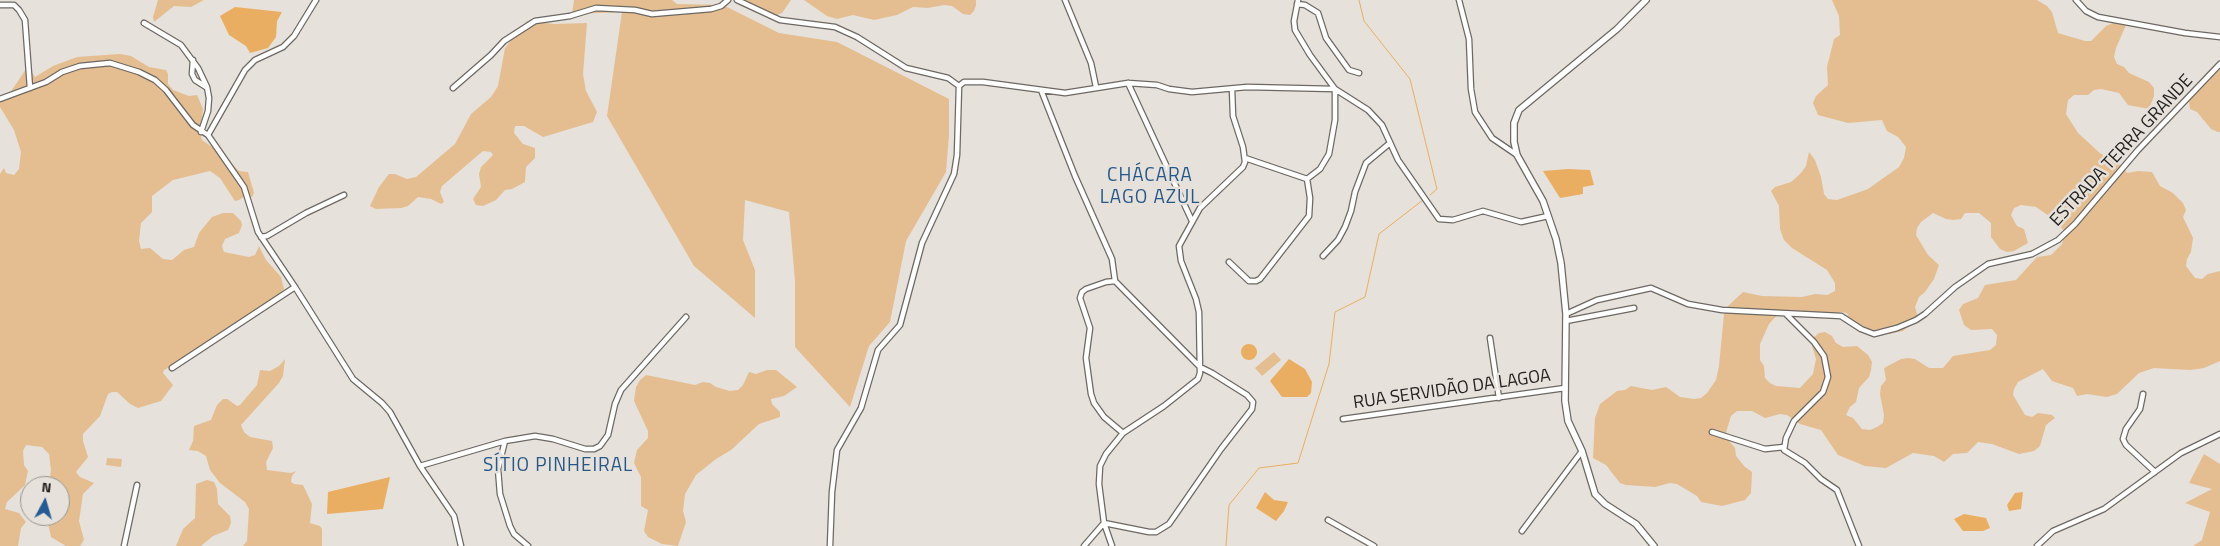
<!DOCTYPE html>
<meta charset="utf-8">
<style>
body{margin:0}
#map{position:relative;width:2220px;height:546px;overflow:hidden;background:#e6e1da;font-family:"Titillium Web",sans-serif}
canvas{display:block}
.north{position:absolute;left:20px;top:476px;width:50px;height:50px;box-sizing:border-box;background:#e6e1da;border:1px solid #999590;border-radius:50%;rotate:6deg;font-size:14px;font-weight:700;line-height:20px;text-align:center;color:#252321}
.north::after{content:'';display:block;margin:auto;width:18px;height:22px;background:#245b93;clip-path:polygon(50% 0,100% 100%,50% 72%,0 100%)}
</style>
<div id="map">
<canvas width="2220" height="546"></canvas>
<div class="north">N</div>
</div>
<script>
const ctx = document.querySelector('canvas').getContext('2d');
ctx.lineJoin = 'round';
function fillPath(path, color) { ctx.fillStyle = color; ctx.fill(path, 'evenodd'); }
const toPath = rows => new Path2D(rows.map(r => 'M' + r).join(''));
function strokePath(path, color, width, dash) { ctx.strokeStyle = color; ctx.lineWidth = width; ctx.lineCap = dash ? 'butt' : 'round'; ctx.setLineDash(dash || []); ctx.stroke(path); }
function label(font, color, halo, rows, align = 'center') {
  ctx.font = font + ' "Titillium Web",sans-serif'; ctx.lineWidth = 5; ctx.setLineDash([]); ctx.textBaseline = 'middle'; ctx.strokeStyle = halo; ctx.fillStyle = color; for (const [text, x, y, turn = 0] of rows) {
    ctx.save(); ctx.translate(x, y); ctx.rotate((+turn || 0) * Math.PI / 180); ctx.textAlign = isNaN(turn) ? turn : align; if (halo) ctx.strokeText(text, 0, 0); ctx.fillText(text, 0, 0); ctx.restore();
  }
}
const green = toPath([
 [158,0,204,0,191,7,174,6,154,22,153,17],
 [574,0,672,0,677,4,723,5,779,33,837,42,949,99,949,135,946,172,906,241,890,322,869,346,850,407,795,347,795,281,789,212,745,200,743,240,755,270,755,318,694,266,607,116,622,12,572,14],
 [735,0,791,0,782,13,772,17],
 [804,0,976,0,976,5,974,11,970,15,963,14,952,6,944,5,928,8,913,7,897,15,874,20,853,15,837,19,827,16],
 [1832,0,2037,0,2047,6,2052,12,2058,33,2085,41,2091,41,2106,26,2113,23,2126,25,2116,48,2114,57,2117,64,2124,67,2129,73,2149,82,2154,88,2154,96,2149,109,2128,105,2119,93,2101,89,2094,90,2088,95,2074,95,2068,100,2066,114,2078,133,2101,154,2121,165,2127,173,2138,171,2152,172,2160,186,2173,193,2183,203,2186,210,2183,217,2193,238,2191,252,2187,259,2186,266,2195,278,2202,279,2208,274,2220,271,2220,361,2204,368,2190,370,2154,368,2139,373,2117,394,2107,397,2087,394,2077,396,2073,388,2052,381,2043,369,2018,382,2014,389,2013,395,2025,415,2032,417,2038,413,2052,415,2055,418,2046,425,2040,446,2034,451,2019,454,1992,444,1978,442,1967,453,1953,454,1944,462,1934,456,1913,453,1886,468,1865,466,1838,455,1821,430,1800,424,1787,415,1780,414,1765,418,1752,411,1737,411,1731,416,1725,436,1735,448,1736,456,1745,467,1752,472,1751,493,1745,500,1722,506,1701,502,1697,496,1677,484,1670,483,1655,487,1626,485,1620,483,1606,465,1593,458,1595,418,1600,404,1617,391,1625,390,1631,386,1652,390,1666,387,1680,397,1694,399,1701,398,1707,393,1716,380,1719,366,1724,314,1726,308,1743,292,1762,296,1802,297,1815,294,1827,295,1835,291,1835,283,1827,270,1792,248,1784,240,1780,229,1779,206,1771,191,1775,187,1791,182,1801,173,1806,166,1809,152,1815,160,1821,177,1824,194,1828,199,1837,200,1868,189,1899,167,1904,158,1906,147,1898,137,1887,131,1882,120,1848,123,1818,115,1813,103,1816,96,1828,85,1827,67,1834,39,1840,35,1839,16],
 [2021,205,2036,207,2055,220,2065,232,2062,244,2051,255,2037,257,2016,280,1985,285,1978,298,1963,304,1959,310,1964,325,1971,330,1992,329,1997,335,1996,345,1990,350,1953,356,1943,368,1929,368,1915,359,1908,358,1901,359,1884,368,1886,380,1881,386,1880,394,1884,415,1883,423,1877,427,1870,430,1862,429,1853,418,1846,415,1850,407,1856,402,1859,388,1869,377,1871,370,1872,362,1868,355,1857,346,1843,347,1836,343,1832,336,1825,332,1819,333,1813,338,1812,346,1816,359,1813,374,1800,388,1776,386,1770,383,1765,378,1764,366,1760,360,1760,344,1769,324,1780,312,1801,311,1815,313,1824,318,1840,312,1847,313,1850,321,1859,332,1888,334,1903,331,1915,321,1917,314,1915,307,1919,297,1925,292,1934,279,1939,265,1928,255,1916,235,1917,228,1921,222,1933,213,1946,219,1953,220,1961,219,1965,213,1979,213,1991,223,1991,237,2000,249,2007,252,2014,251,2028,243,2024,229,2017,226,2011,215,2014,208],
 [527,21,554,24,587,23,583,74,586,91,597,112,593,122,543,137,524,126,515,126,514,133,523,144,535,148,535,158,526,167,525,182,512,189,505,190,496,200,483,206,476,205,473,199,481,187,479,174,481,167,493,155,491,152,483,151,442,186,440,192,444,202,441,204,431,199,418,197,408,206,401,208,376,209,370,206,379,187,389,174,395,174,407,179,416,177,455,144,471,114,491,97,498,86,505,48],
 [120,54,131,56,149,67,166,70,168,74,168,84,173,90,189,96,197,95,203,109,200,133,202,140,221,153,239,171,248,172,254,193,252,197,245,196,239,200,235,201,220,178,210,171,173,180,152,196,152,212,141,223,139,241,141,249,150,248,163,259,172,260,184,250,194,247,199,233,212,217,223,213,233,213,241,221,242,225,239,233,225,239,222,246,224,252,249,257,255,255,259,246,266,260,281,277,284,289,275,300,204,349,164,370,163,373,173,385,161,401,138,408,130,404,117,392,112,392,108,394,100,416,83,434,83,441,88,457,76,472,80,477,94,483,83,494,79,521,84,540,80,546,66,546,51,537,48,523,44,516,60,516,60,486,49,486,51,470,49,454,42,447,26,445,23,451,24,465,28,471,25,485,7,502,5,509,19,513,26,522,21,528,18,546,0,546,0,174,4,168,6,173,14,175,19,169,21,152,14,130,0,107,0,101,10,93,28,66,35,77,53,66,77,57],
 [2220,65,2220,132,2218,132,2211,129,2197,112,2190,109,2189,102,2192,95],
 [1274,352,1281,360,1262,376,1255,368],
 [285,359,283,376,279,383,241,425,244,432,250,437,272,441,273,448,266,462,267,470,291,473,296,471,292,476,291,482,294,484,303,485,312,504,310,523,320,526,322,529,322,546,243,546,247,541,249,509,245,502,220,483,210,470,206,456,198,451,189,450,193,441,194,426,211,420,217,405,223,399,227,399,237,406,240,405,257,385,260,370,270,371,279,366],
 [767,370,776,370,797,387,784,396,771,399,772,404,780,412,780,417,759,424,731,450,716,459,696,475,685,494,683,511,686,522,678,546,662,544,648,537,644,531,648,510,641,506,641,477,634,463,637,450,648,438,648,431,634,401,636,387,640,380,646,375,695,385,703,382,710,383,716,387,730,391,738,390,743,385,749,372,756,374],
 [2204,454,2220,464,2220,546,2193,546,2202,540,2210,512,2185,503,2212,489,2189,483],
 [107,458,122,459,121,467,106,465],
 [207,480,214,482,217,489,218,504,230,516,231,523,228,530,213,536,201,546,176,546,183,529,195,518,196,484]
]);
const water = toPath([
 [235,7,282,12,277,21,276,37,268,48,250,53,246,46,229,35,220,16],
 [1568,169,1590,170,1594,185,1583,187,1583,194,1560,198,1543,171],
 '1241 352a8 8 0 1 1 16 0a8 8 0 1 1-16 0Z',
 [1289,359,1305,369,1312,382,1311,393,1307,397,1282,397,1270,381],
 [390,477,383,509,327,514,328,492],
 [1265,492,1274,500,1288,502,1284,511,1276,521,1256,508],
 [2023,492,2021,509,2009,511,2007,505,2015,493],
 [1964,514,1986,518,1990,528,1983,531,1963,531,1954,519]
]);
const stream = toPath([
 [1359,0,1364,21,1410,79,1437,189,1430,195],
 [1226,546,1229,505,1259,468,1298,463,1329,364,1335,312,1365,297,1379,234,1423,200]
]);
const minor = toPath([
 [316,0,294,36,283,47,255,60,245,70,208,135,244,187,258,232,295,287,353,379,382,403,390,412,420,466,454,516,461,546],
 [737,0,780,20,835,27,857,37,906,68,948,78,959,86,964,82,983,82,1065,93,1128,83,1157,85,1169,89,1192,92,1247,87,1335,89,1368,110,1382,125,1398,160,1439,219,1453,220,1483,211,1521,222,1548,216],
 [1065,0,1091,63,1096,87],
 [1459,0,1469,39,1471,89,1475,112,1492,138,1517,155],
 [2076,0,2086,11,2098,17,2185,33,2220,37],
 [1297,4,1305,5,1318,13,1326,38,1349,70,1359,73],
 [0,5,14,5,19,10,25,20,30,88],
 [144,23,181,45,198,68,207,87,209,98,208,111,201,132],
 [193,60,192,74,195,80,206,87],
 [1128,83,1192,221],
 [453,88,491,55,504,41,535,21,570,16,596,8,635,10,652,14,711,9,721,6,728,0],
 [1041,90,1075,176,1112,259,1115,281,1200,367,1212,373,1247,395,1253,402,1252,409,1221,449,1169,524,1156,532,1149,532,1104,523,1112,546],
 [0,99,46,82,62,72,80,66,110,63,139,72,155,80,166,90,193,125,208,135],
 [1245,158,1307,179,1320,169,1329,154,1335,120,1335,89,1310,55,1295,30,1294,21,1298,0],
 [261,237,267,236,306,213,344,195],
 [1323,256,1338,240,1345,227,1351,211,1355,192,1366,163,1390,143],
 [1229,262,1249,281,1256,281,1260,279,1309,216,1310,198,1307,179],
 [1115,281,1106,282,1086,289,1082,292,1080,298,1090,328,1086,358,1091,394,1094,403,1104,417,1123,433],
 [1566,314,1597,300,1651,288,1688,304,1722,310,1841,316,1861,329,1874,334,1897,328,1916,320,1925,314,1955,287,1988,264,2032,254,2058,240,2075,224,2138,150,2220,64],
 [1786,314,1814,342,1824,356,1828,377,1823,392,1794,421,1786,438,1784,450,1805,463,1821,479,1837,490,1859,546],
 [1566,321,1634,308],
 [1490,338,1499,398],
 [172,368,295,287],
 [2143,394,2140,409,2126,429,2123,439,2126,445,2155,472],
 [1343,419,1565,388],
 [1712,432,1765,449,1784,447],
 [505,441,498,469,500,494,510,526,514,534,528,546],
 [420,466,505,441,535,436,553,439,585,449,594,449,600,446,608,435,615,404,621,390,686,317],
 [1328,520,1374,546],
 [1522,531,1582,451],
 [124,546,137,485],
 [830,546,832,492,837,450,861,408,878,350,900,325,922,243,954,174,957,155,959,86],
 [1084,546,1104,523,1099,484,1100,466,1106,454,1123,433,1164,406,1198,379,1200,373,1199,312,1196,299,1181,261,1179,246,1200,208,1243,167,1245,162,1243,147,1233,116,1232,89],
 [2037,546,2053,531,2104,509,2181,453,2220,434]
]);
const tertiary = toPath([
 [1646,0,1617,29,1519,110,1514,123,1514,142,1517,155,1543,201,1556,239,1561,263,1566,314,1565,401,1568,421,1582,451,1595,494,1605,504,1636,524,1654,546]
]);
const streetNames = [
 ["ESTRADA TERRA GRANDE",2122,151,-47],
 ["RUA SERVIDÃO DA LAGOA",1452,390,-8]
];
const neighbourhoodNames = [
 ["CHÁCARA",1150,176],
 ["LAGO AZUL",1150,198],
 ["SÍTIO PINHEIRAL",558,466]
];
fillPath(green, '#e4be91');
fillPath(water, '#e9ae61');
strokePath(stream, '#e9ae61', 1);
strokePath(minor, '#6d6863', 7);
strokePath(tertiary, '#6d6863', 8);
strokePath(minor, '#fff', 4.5);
strokePath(tertiary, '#fff', 5.5);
label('18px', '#252321', '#e6e1da', streetNames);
ctx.letterSpacing = '1px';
label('19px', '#26578a', '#e6e1da', neighbourhoodNames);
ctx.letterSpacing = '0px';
</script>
